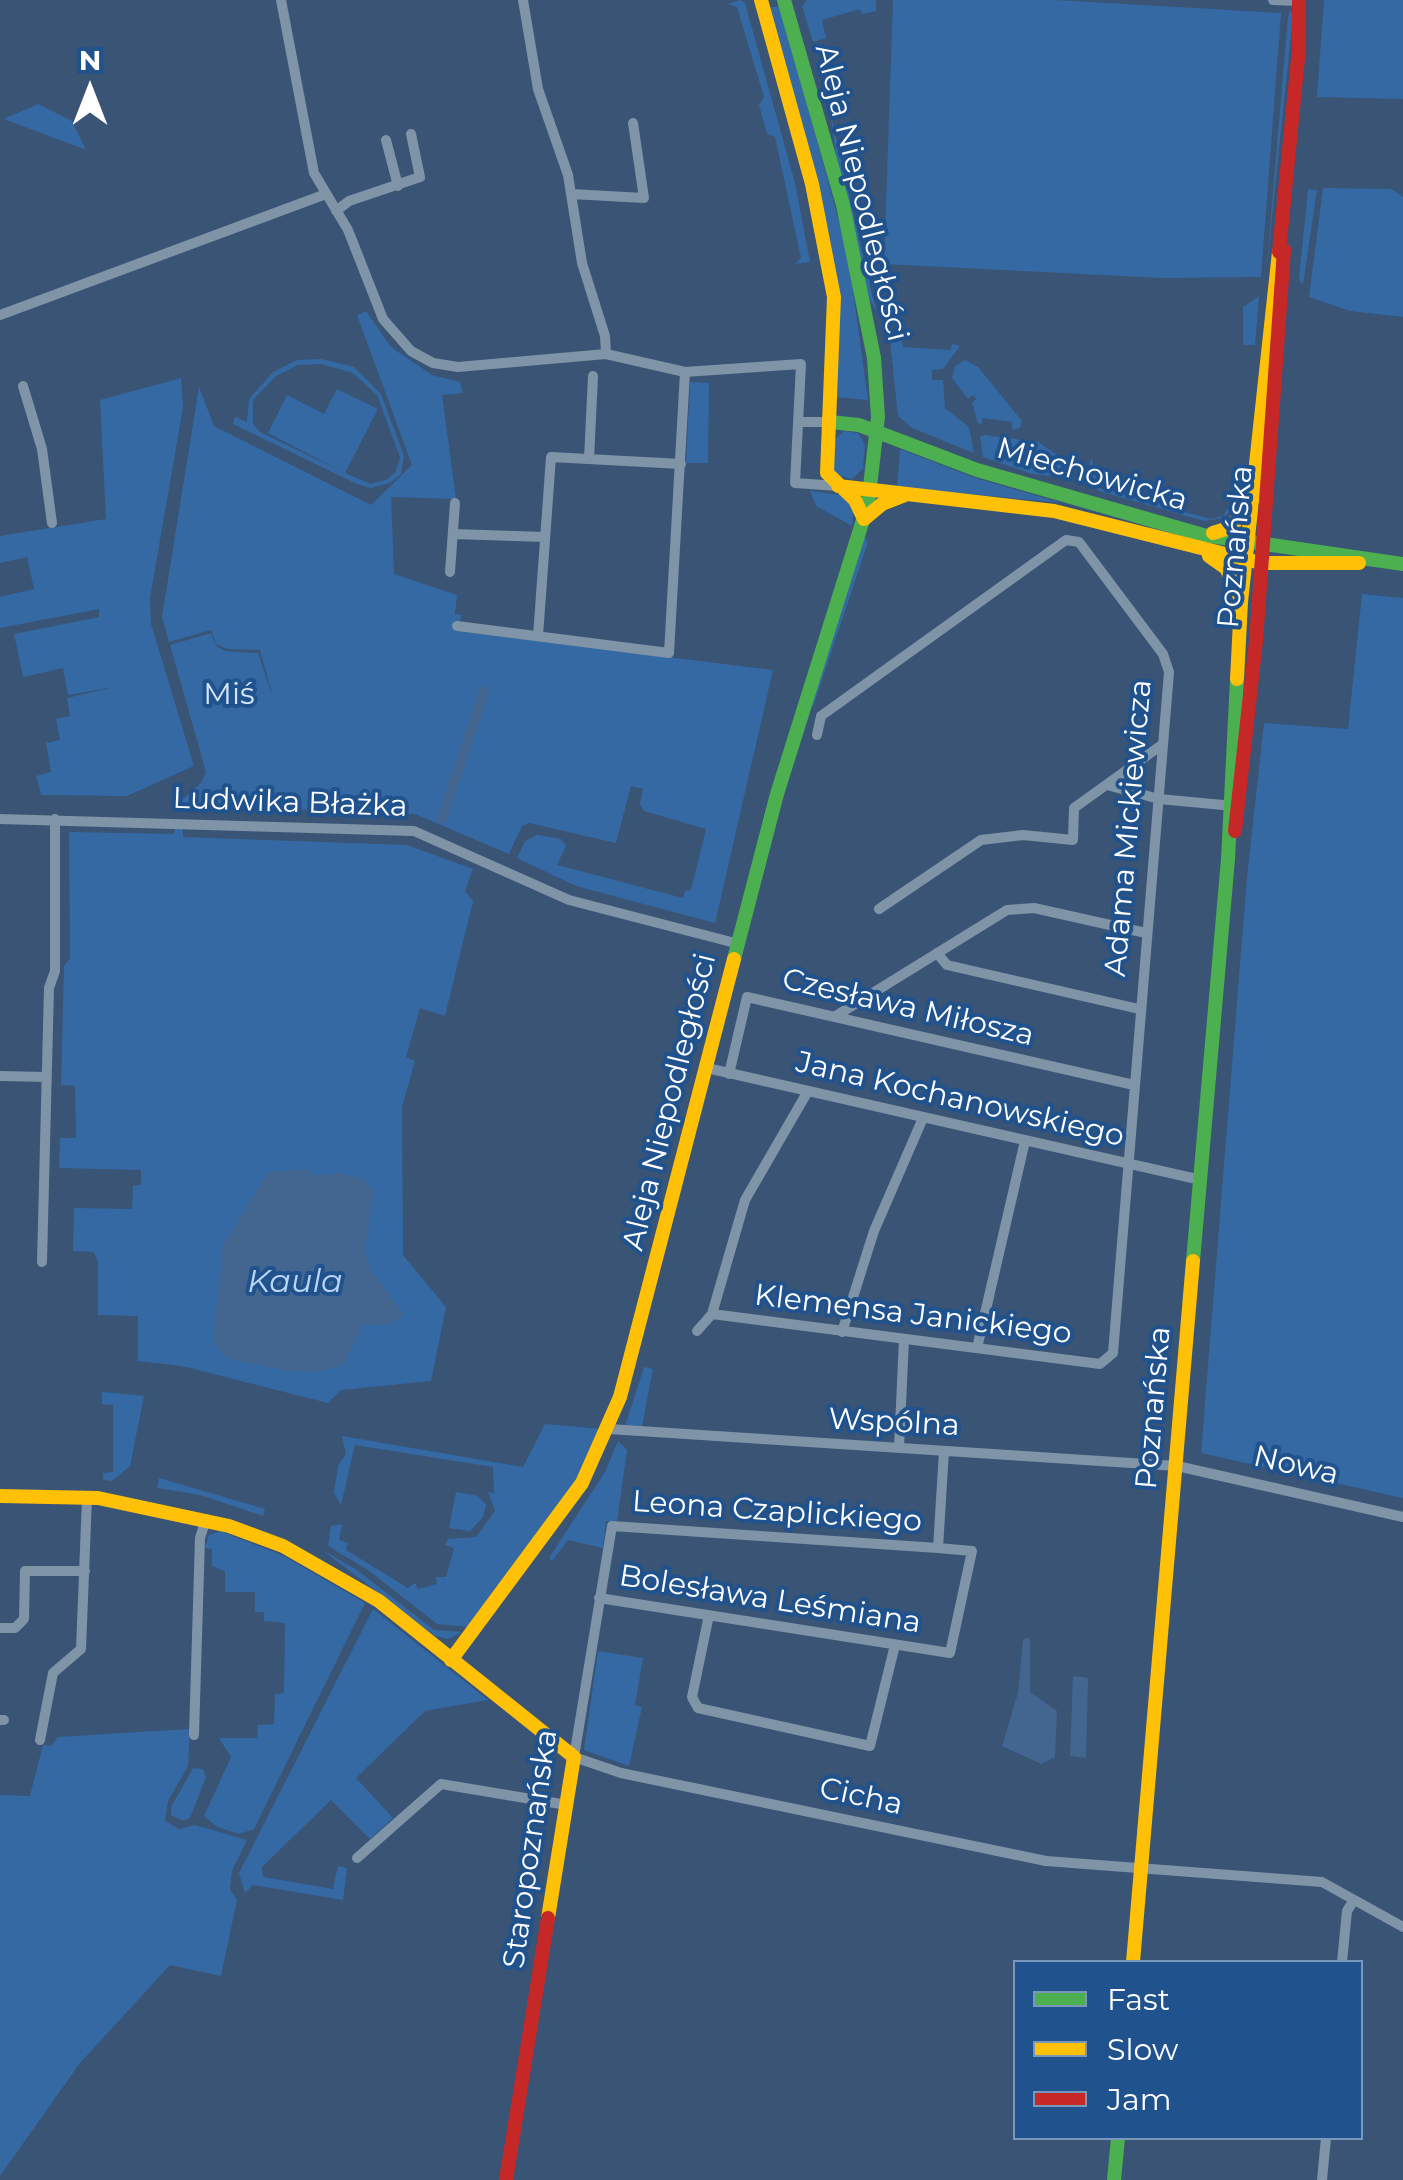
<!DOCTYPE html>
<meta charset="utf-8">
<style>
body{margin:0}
#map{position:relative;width:1403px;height:2180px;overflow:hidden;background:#395475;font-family:Montserrat,sans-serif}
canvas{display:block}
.legend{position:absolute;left:1013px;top:1960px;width:350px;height:180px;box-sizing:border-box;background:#20528e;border:2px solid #7997bb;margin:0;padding:12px 18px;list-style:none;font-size:30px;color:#fff}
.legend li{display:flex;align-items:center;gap:20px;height:50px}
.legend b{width:50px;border:2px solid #7997bb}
.north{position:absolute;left:40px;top:40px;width:100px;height:100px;-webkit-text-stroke:8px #20528e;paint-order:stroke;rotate:0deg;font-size:28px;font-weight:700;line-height:40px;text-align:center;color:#fff}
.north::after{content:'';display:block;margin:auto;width:35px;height:45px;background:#fff;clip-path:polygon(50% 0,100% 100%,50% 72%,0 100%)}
</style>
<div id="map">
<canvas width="1403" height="2180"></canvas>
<ul class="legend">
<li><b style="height:12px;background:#4caf50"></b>Fast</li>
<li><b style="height:12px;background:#ffc107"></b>Slow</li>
<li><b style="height:12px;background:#c62828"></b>Jam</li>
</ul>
<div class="north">N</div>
</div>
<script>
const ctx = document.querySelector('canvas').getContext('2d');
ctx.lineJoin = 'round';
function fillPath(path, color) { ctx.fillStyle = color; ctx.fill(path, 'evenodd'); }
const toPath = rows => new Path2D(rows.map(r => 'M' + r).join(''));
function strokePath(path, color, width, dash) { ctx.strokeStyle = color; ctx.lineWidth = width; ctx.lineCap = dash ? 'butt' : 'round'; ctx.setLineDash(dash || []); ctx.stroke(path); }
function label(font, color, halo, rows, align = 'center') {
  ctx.font = font + ' Montserrat,sans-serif'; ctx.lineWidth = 8; ctx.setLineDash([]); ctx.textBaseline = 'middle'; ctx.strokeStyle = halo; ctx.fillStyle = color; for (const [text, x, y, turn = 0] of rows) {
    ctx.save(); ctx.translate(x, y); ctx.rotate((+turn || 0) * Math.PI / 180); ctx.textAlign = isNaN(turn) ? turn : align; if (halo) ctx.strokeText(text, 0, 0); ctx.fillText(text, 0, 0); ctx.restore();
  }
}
const green = toPath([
 [740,0,745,3,795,183,810,262,795,264,801,258,775,137,767,134,759,105,764,97,737,7,728,4],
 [807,0,876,0,876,11,862,14,860,9,822,20,826,38,813,42,802,6],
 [893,0,1055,0,1281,13,1261,277,1162,278,884,264],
 [1324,0,1403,0,1403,99,1317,97],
 [780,6,848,254,868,400,837,397,840,307,768,8],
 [1290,10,1293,15,1266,275,1288,17],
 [38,104,72,121,86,150,4,119],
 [830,111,871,290,877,312,867,295,838,171],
 [1323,188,1391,189,1403,197,1403,317,1350,311,1309,297],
 [1308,189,1317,190,1303,285,1299,279],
 [1259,296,1255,345,1243,345,1243,307],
 [366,311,391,347,432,375,460,382,463,393,442,395,456,499,391,497,394,574,457,595,455,614,462,615,455,631,773,670,715,923,576,886,517,858,525,841,537,835,561,839,566,846,557,865,683,898,685,891,691,890,706,829,644,811,640,804,643,789,631,786,616,843,529,823,522,826,509,854,415,814,177,804,201,783,206,772,170,645,211,633,216,646,225,651,258,653,274,701,260,650,227,649,216,644,211,630,169,642,162,617,199,387,214,426,371,505,412,465,357,315],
 [890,340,902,341,903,347,951,350,952,344,960,346,943,369,932,370,932,380,943,380,945,408,969,427,974,453,912,428,898,416],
 [321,359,354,367,381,394,404,456,401,474,390,483,370,488,357,484,233,424,235,417,247,422,249,399,273,372,297,360],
 [321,364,353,373,377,395,400,457,396,471,388,479,371,484,345,473,378,409,337,389,324,414,287,395,268,433,345,473,260,432,253,424,253,400,276,376,298,365],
 [965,360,978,367,1022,421,1020,428,1012,430,1012,422,983,418,981,425,978,423,972,403,976,399,973,395,968,399,952,378,955,366],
 [181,378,183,407,150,598,151,624,194,766,127,796,41,795,36,776,51,772,46,743,60,740,56,719,70,716,67,698,114,687,68,695,63,668,23,677,14,634,99,617,99,609,0,628,0,597,34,589,27,557,0,563,0,536,106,519,100,400],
 [690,382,709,383,708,463,686,463],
 [844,431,858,433,865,445,863,469,852,479,836,475,831,463,835,439],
 [984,435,1038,442,1069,463,1071,478,1032,474,983,457,980,437],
 [900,449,975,478,1062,503,897,487],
 [1092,459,1098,488,1170,504,1173,493,1182,497,1181,511,1211,519,1223,516,1243,484,1242,490,1225,518,1204,521,1099,491,1096,488,1090,462],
 [810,491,841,495,854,507,852,526,816,506],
 [864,536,868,542,813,707,811,703],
 [1362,594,1403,598,1403,1498,1201,1453,1247,877,1264,723,1348,729],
 [175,828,183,828,183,837,407,845,473,869,465,891,473,901,445,1016,420,1008,406,1057,415,1061,402,1107,403,1255,446,1307,431,1381,341,1390,328,1403,182,1366,138,1361,138,1316,98,1315,98,1262,94,1252,73,1251,74,1208,132,1209,133,1186,141,1185,141,1170,59,1168,60,1138,76,1138,75,1086,61,1085,64,966,70,958,69,832,174,834],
 [644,1367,653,1369,642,1426,625,1426],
 [102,1392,144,1396,130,1466,112,1481,103,1480,103,1473,113,1472,113,1405,102,1404],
 [545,1424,603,1429,583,1475,467,1627,437,1624,368,1570,328,1546,331,1526,342,1524,339,1540,348,1543,346,1550,408,1588,415,1583,418,1589,437,1584,436,1577,446,1577,454,1548,445,1545,448,1539,476,1537,495,1511,488,1492,494,1493,493,1467,355,1445,341,1505,334,1493,338,1466,346,1454,342,1436,523,1467],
 [618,1441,627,1450,617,1522,606,1521,603,1548,568,1540,552,1561,549,1558,605,1472],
 [159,1478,265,1509,263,1516,200,1495,157,1488],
 [456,1492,478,1496,486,1505,483,1517,470,1531,449,1528],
 [220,1531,284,1556,365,1603,254,1829,239,1834,217,1827,204,1816,231,1757,219,1738,257,1738,258,1725,274,1724,275,1694,284,1693,285,1623,264,1621,264,1612,255,1612,255,1592,225,1592,225,1571,212,1566,212,1549,205,1548,209,1535],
 [321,1549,357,1570,434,1630,462,1632,448,1639,435,1636],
 [373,1609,488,1700,425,1711,356,1778,393,1818,370,1839,331,1800,262,1867,263,1877,333,1889,338,1866,347,1868,343,1900,253,1885,245,1893,239,1873],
 [598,1651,643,1658,635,1705,642,1707,629,1766,584,1750],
 [190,1729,188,1766,168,1801,165,1821,179,1829,195,1825,247,1840,232,1871,230,1889,237,1900,221,1976,170,1965,80,2063,0,2176,0,1795,30,1796,43,1745,51,1746,58,1737],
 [193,1768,203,1769,206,1777,190,1818,183,1821,171,1815,171,1807]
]);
const water = toPath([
 [308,1169,316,1176,340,1173,363,1179,374,1192,365,1251,371,1270,404,1315,394,1323,362,1326,344,1365,315,1372,290,1371,227,1359,213,1342,223,1246,268,1172],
 [1030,1638,1030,1692,1057,1711,1055,1757,1041,1764,1002,1746,1018,1693,1023,1639],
 [1073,1676,1088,1678,1086,1758,1070,1756]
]);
const canal = toPath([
 [442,819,484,691]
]);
const street = toPath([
 [281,0,314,173,348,230,383,319,411,351,433,363,458,367,606,354,685,372,801,364,795,483,838,486],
 [523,0,538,89,568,175,582,263,605,336,606,354],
 [1273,0,1298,1],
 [386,140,398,186],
 [571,194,644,198,633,123],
 [336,211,349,201,420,177,411,134],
 [0,315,326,194],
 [23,386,42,449,52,523],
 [799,422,830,422],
 [589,459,593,376],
 [453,534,545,537],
 [450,572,455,503],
 [457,626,669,653,685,372],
 [538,636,551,457,681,464],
 [817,735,821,716],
 [1107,785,1159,799,1234,806],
 [0,819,414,831,569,900,739,944],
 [879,909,981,840,1023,835,1073,840,1074,808,1163,744],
 [937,953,947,965,1139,1009],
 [834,1017,1007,910,1034,908,1146,933],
 [707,1068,1201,1180],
 [729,1074,747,997,1134,1085],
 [0,1076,46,1077],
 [42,1262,49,988,55,971,55,819],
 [712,1314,1100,1364,1113,1353,1169,672,1163,654,1079,542,1066,540,821,716],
 [697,1331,712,1314,745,1200,808,1091],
 [842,1332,874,1231,923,1118],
 [977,1348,1025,1141],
 [609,1429,1177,1466,1403,1517],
 [899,1448,904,1339],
 [944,1451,938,1548,612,1526,574,1757,621,1773,1046,1861,1322,1882,1403,1927],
 [599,1598,950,1653,972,1551,938,1548],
 [709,1615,692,1697,698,1708,870,1746,895,1645],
 [0,1628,15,1628,24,1619,25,1571,85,1571],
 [0,1720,4,1720],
 [194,1735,200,1538,206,1519],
 [40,1740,53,1673,81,1649,87,1498],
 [357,1858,441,1784,567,1805],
 [1342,1962,1347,1911,1354,1900],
 [1322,2180,1326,2138]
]);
const fast = toPath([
 [830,422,859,425,977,470,1203,535,1403,564],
 [734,959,777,794,868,504,878,417,874,358,843,205,784,0],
 [1193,1261,1228,859,1237,679],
 [1114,2180,1118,2138]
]);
const slow = toPath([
 [761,0,812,184,834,297,827,473,855,500,864,519],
 [838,486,1054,511,1261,563,1359,563],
 [864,519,882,504,905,495],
 [1213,533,1232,527,1247,503],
 [1209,556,1226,568,1240,597],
 [1237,679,1241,602,1279,252],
 [0,1496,98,1498,229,1526,283,1546,379,1601,574,1757,548,1918],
 [451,1660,582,1483,620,1397,734,959],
 [1133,1962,1193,1261]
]);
const jam = toPath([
 [1279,252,1299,48,1299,0],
 [1235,831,1256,641,1284,250],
 [506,2180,548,1918]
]);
const streetNames = [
 ["Aleja Niepodległości",861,193,76],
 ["Miechowicka",1092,475,16],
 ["Poznańska",1236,547,-85],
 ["Ludwika Błażka",290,803,2],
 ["Adama Mickiewicza",1129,828,-85],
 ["Czesława Miłosza",908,1008,13],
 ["Jana Kochanowskiego",960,1100,13],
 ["Aleja Niepodległości",670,1102,-76],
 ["Klemensa Janickiego",913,1315,7],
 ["Poznańska",1154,1408,-85],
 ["Wspólna",894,1423,3],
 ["Nowa",1296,1466,13],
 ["Leona Czaplickiego",777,1512,4],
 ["Bolesława Leśmiana",770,1600,9],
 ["Cicha",861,1797,12],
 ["Staropoznańska",531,1849,-82]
];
const parkNames = [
 ["Miś",229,695]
];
const waterNames = [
 ["Kaula",295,1283]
];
fillPath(green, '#3569a4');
fillPath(water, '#436690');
strokePath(canal, '#436690', 10);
strokePath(street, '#8094a8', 10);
strokePath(fast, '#4caf50', 14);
strokePath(slow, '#ffc107', 14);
strokePath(jam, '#c62828', 14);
label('30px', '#fff', '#20528e', streetNames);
label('30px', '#d4e5f9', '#20528e', parkNames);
label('italic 32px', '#bbd6f3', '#20528e', waterNames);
</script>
